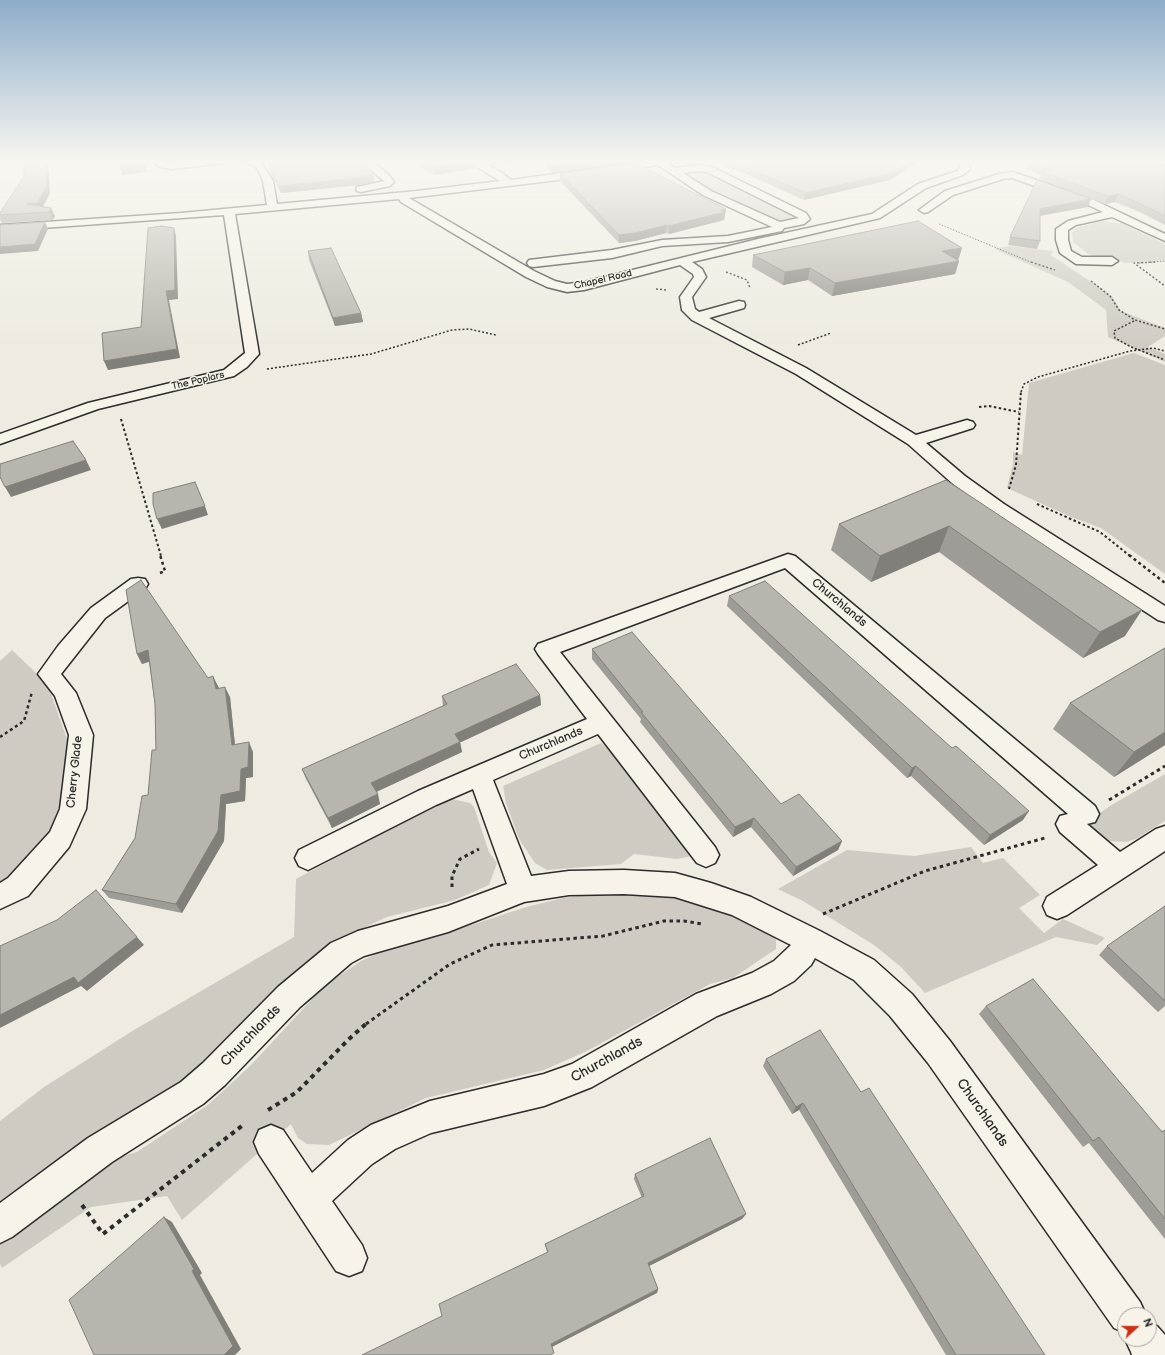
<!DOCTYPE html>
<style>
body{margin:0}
#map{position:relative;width:1165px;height:1355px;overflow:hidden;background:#efebe0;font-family:"Balsamiq Sans",sans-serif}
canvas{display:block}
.north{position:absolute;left:1117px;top:1307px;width:40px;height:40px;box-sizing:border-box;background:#f7f3e8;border:1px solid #a5a39c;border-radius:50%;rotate:69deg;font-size:11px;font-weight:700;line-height:16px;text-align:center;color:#2b2b2b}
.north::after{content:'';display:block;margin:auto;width:14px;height:18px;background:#c8321e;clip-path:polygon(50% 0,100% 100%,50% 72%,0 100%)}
</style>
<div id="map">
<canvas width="1165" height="1355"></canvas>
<div class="north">N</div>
</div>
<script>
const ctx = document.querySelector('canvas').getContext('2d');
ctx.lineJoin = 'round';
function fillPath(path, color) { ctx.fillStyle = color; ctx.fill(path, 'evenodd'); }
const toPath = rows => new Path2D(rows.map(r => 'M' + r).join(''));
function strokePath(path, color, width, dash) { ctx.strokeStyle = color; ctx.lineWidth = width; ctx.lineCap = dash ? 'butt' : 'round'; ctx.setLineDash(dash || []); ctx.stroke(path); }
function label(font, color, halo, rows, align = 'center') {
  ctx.font = font + ' "Balsamiq Sans",sans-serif'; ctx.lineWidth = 3; ctx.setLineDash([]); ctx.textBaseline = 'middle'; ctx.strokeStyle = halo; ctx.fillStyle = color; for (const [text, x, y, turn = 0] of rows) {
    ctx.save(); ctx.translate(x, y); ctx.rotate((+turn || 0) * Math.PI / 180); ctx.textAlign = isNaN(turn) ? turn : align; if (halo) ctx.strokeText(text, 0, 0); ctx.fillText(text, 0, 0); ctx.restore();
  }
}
const green = toPath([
 [703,170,734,184,796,216,798,219,778,223,715,195,681,172],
 [1103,221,1123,224,1165,244,1165,260,1124,263,1116,258,1099,259,1087,253,1073,242,1072,233,1076,228],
 [1010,246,1053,251,1051,255,1112,296,1121,311,1165,328,1165,336,1148,347,1165,354,1165,362,1108,337,1106,310,1068,282,994,249],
 [1134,353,1165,365,1165,574,1101,528,1071,517,1007,488,1013,464,1013,452,1022,455,1029,383],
 [12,650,34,671,49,688,68,742,70,770,62,811,47,847,0,888,0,661],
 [601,743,610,749,692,856,677,859,634,854,621,864,547,870,535,863,519,839,506,803,503,786],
 [1165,774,1165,821,1136,839,1126,842,1108,841,1099,837,1084,824,1110,806],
 [452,799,470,803,474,807,489,852,497,863,489,885,455,900,387,917,337,940,311,958,270,997,196,1074,106,1135,21,1187,0,1207,0,1121,44,1087,134,1030,294,937,296,879,437,804],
 [971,847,983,863,1003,858,1040,895,1019,908,1044,933,1063,919,1105,938,1097,945,1056,937,925,993,901,967,874,945,803,901,778,889,847,850,914,856],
 [604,892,643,892,705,903,769,931,776,940,776,949,733,978,710,984,587,1051,544,1070,426,1098,329,1145,307,1144,298,1138,291,1124,182,1220,167,1196,91,1207,2,1268,0,1264,0,1239,112,1159,137,1152,209,1104,252,1064,324,986,361,961,387,949,423,938,447,933,526,907,563,898]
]);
const pathFar5 = toPath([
 [939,224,1033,263],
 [1139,263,1165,261]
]);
const pathFar4 = toPath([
 [1031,262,1055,270],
 [1155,262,1134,263,1165,286],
 [726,272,747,280,750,288],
 [1091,281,1110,296,1119,310,1135,320,1165,329],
 [656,289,667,290],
 [1134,321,1114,331,1115,338,1131,347,1165,360],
 [798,345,831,333],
 [267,369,371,354,452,330,469,329,496,335],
 [1021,392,1024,384,1038,377,1130,351,1153,348,1165,351]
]);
const pathFar3 = toPath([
 [979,407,989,406,1019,412],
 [121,419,161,556],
 [1009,489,1016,465,1021,391],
 [1037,504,1100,532,1130,556]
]);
const pathFar2 = toPath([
 [1129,555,1165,583],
 [160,573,165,571,160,555],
 [0,737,24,721,32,692]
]);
const pathFar1 = toPath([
 [1109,800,1165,766],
 [452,887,452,876,460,859,479,849],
 [823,914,925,871,1045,838],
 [366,1024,450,964,492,945,603,936,664,921,684,921,702,924]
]);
const path = toPath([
 [268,1110,297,1092,349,1039,367,1023],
 [82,1205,103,1234,243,1125]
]);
const minor = toPath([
 [153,160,163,160,165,162,172,163,200,160,228,160,223,163,172,169,159,167,153,160],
 [241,160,255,160,261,162,273,181,277,204,417,191,500,181,466,160,478,160,501,172,511,180,655,160,679,160,677,162,669,164,675,168,699,165,712,167,806,213,810,219,804,224,784,228,782,231,728,242,662,246,612,258,533,267,529,266,527,263,529,260,612,250,662,240,728,236,772,227,703,195,658,165,558,180,409,198,534,271,555,281,567,284,584,282,758,239,872,214,918,184,957,171,960,168,959,160,969,160,970,169,963,175,926,188,880,218,692,262,702,269,706,277,692,297,695,309,699,312,739,301,744,302,745,305,744,308,709,318,806,368,916,435,967,420,973,422,975,425,973,428,926,443,965,476,1004,504,1165,606,1165,622,1158,620,992,512,953,484,908,444,796,374,692,320,682,310,680,297,694,277,693,274,680,265,584,290,567,292,547,287,526,277,401,202,399,199,235,214,259,354,247,367,234,376,98,409,0,444,0,434,88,403,224,370,245,353,224,215,0,231,0,225,181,213,267,205,263,181,259,172,255,166,241,160],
 [699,171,707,172,799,218,780,222,711,191,683,173,699,171],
 [359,160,370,160,389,175,394,182,390,186,361,192,357,191,356,189,357,187,384,181,359,160],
 [1156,160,1165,160,1165,165,1158,162,1156,160],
 [1013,172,1094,200,1165,234,1165,241,1112,217,1076,225,1068,230,1068,240,1071,251,1082,257,1112,257,1118,261,1112,265,1076,264,1060,253,1056,240,1056,229,1068,221,1103,212,1086,204,1012,178,1003,179,953,195,928,212,924,213,919,210,945,191,999,174,1013,172],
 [788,554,795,556,1095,806,1099,814,1095,822,1087,824,1120,852,1156,829,1165,826,1165,851,1067,915,1057,919,1047,915,1043,906,1047,897,1098,865,1060,832,1056,824,1060,816,1068,814,785,568,560,652,715,847,719,855,715,863,706,867,697,863,598,734,493,780,531,876,569,871,624,870,675,873,711,883,751,897,820,931,874,960,912,994,950,1041,1140,1302,1146,1315,1125,1315,1125,1333,1114,1328,928,1063,890,1016,854,980,815,958,811,965,794,981,771,994,717,1016,592,1087,544,1106,431,1133,395,1149,372,1164,332,1201,362,1245,367,1258,362,1271,349,1276,336,1271,259,1154,254,1142,259,1130,271,1125,283,1130,312,1173,348,1140,371,1125,430,1101,544,1074,572,1064,696,994,752,973,774,961,791,945,732,915,675,897,624,894,569,895,524,902,448,932,364,956,351,963,300,1007,225,1085,203,1104,112,1162,12,1237,0,1243,0,1203,88,1138,181,1082,203,1063,278,987,331,943,358,931,448,906,507,884,473,789,436,805,308,870,299,866,295,858,299,850,418,791,587,719,538,654,535,649,538,644,788,554],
 [138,578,145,579,148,584,145,589,105,618,61,674,76,693,93,735,86,809,69,847,28,896,0,909,0,883,8,878,50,832,60,809,69,735,55,696,38,674,58,646,91,608,131,579,138,578],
 [1149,1322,1157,1326,1165,1335,1165,1355,1132,1355,1131,1352,1125,1339,1149,1339,1149,1322]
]);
const wall = toPath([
 [409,160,474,160,477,168,434,175,413,163],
 [481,160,529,160,492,166],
 [540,160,621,160,621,163,552,173],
 [709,160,921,160,890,180,804,200,735,169,731,170],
 [1025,160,1165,160,1163,167,1165,168,1165,225,1142,213,1115,202,1105,204,1039,179,1041,175,1027,170,1029,163,1031,162],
 [267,162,373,174,374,182,359,185,281,193,269,169],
 [560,174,726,209,724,220,669,234,666,233,635,241,619,243,560,181],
 [1037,180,1088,207,1040,216,1040,241,1037,249,1008,245,1010,237],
 [50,193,43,207,55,216,53,220,2,223,0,219,0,213],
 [962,248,958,260,957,260,959,261,955,274,832,296,808,280,783,285,752,267,753,255],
 [308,251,361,313,363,322,335,326,309,260],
 [946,480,1125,636,1083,658,939,552,871,582,831,550,839,524],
 [729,596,952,748,1023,820,984,845,911,776,907,778,727,606],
 [1165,648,1165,745,1114,777,1053,729,1070,703],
 [592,649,781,804,842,841,838,850,793,876,751,827,733,837,640,722,641,719,592,659],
 [137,654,208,678,218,686,219,688,230,697,235,745,253,752,253,777,246,778,245,801,226,804,224,841,182,913,109,898,102,890,135,838,148,795,156,750,155,704,149,662,142,664],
 [540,695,541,705,460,742,462,752,376,792,380,804,332,828,306,779,302,769,443,706,442,696],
 [1165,906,1165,1006,1158,1012,1099,955,1107,946],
 [986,1006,1162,1131,1165,1130,1165,1239,1089,1143,1083,1147,979,1014],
 [766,1059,861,1092,1045,1355,946,1355,799,1110,792,1114,763,1066],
 [635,1174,746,1214,742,1219,649,1266,658,1289,657,1293,547,1252,545,1244,642,1198,634,1179]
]);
const shadedWall = toPath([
 [46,160,48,160,50,193,41,210,27,204],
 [143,160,151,160,145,161,147,172,122,175,119,164],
 [492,160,529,160,492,166],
 [594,160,621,160,621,163,552,173,552,166],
 [913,160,921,160,890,180,804,200,806,193],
 [476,161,477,168,434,175,434,168],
 [732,163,735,163,735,169,731,170],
 [373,174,374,182,359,185,281,193,279,186],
 [1118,194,1115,202,1105,204,1108,196],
 [1091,199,1088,207,1037,216,1040,209],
 [51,208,55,216,53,220,49,212],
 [726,209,724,220,669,234,669,226],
 [45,222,48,229,38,251,0,254,0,247],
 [667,225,666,233,635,241,619,243,619,235],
 [174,228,176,236,178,299,169,300,180,358,108,370,104,361,177,349,166,291],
 [962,248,958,260,939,263,942,251],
 [959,261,955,274,832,296,835,283],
 [810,268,808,280,783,285,785,272],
 [361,313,363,322,335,326,333,318],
 [86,460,91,470,11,497,5,487],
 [205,506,208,515,162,529,157,519],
 [949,526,939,552,871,582,880,556],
 [1142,610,1125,636,1083,658,1100,632],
 [148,650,153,660,142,664,137,654],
 [213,676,218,686,221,699,216,689],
 [225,687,230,697,236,755,232,745],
 [540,695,541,705,457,744,455,734],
 [1165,732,1165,745,1114,777,1134,752],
 [249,742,253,752,253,777,246,778,245,801,226,804,224,841,182,913,176,904,221,795,241,769],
 [460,742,462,752,374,793,371,783],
 [916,766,911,776,907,778,912,768],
 [378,794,380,804,332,828,328,818],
 [1029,811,1023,820,984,845,990,835],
 [754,818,751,827,733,837,735,827],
 [842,841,838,850,793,876,796,867],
 [137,937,144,945,87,991,81,986,0,1028,0,1015],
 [803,1103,799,1110,792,1114,796,1107],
 [746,1214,742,1219,647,1267,648,1263],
 [164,1217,172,1222,202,1273,200,1275,241,1349,235,1355,224,1355,192,1271],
 [658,1289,657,1293,552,1347,551,1344]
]);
const building = toPath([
 [24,160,46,160,47,186,37,203,27,204,51,208,49,212,0,215,0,213,24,176,24,160],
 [118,160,143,160,144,161,119,164,118,160],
 [275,160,363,160,373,174,358,178,279,186,267,162,275,160],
 [419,160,474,160,476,161,434,168,419,160],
 [546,160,594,160,552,166,546,160],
 [724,160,913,160,892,173,806,193,735,163,732,163,724,160],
 [1041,160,1165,160,1163,167,1165,168,1165,216,1145,206,1118,194,1108,196,1042,172,1051,170,1029,163,1041,160],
 [635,163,726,209,721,210,725,212,669,226,667,225,635,233,619,235,560,174,635,163],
 [1037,180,1091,199,1040,209,1040,241,1010,237,1037,180],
 [918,221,962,248,942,251,959,261,835,283,810,268,785,272,753,255,918,221],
 [45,222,35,244,0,247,0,225,45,222],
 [161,226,174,228,175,290,166,291,177,349,104,361,102,333,141,327,148,228,161,226],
 [331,248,361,313,333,318,308,251,331,248],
 [73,441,86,460,5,487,0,477,0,464,73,441],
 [946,480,1142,610,1100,632,949,526,880,556,839,524,946,480],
 [195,482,205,506,157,519,153,504,153,493,195,482],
 [141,580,208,678,213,676,216,689,225,687,232,745,249,742,248,767,241,769,240,791,221,795,218,831,176,904,102,890,135,838,142,796,148,795,152,750,156,750,155,704,148,650,137,654,126,590,141,580],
 [765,581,952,748,956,746,1029,811,990,835,916,766,912,768,729,596,765,581],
 [632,632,781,804,799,794,842,841,796,867,754,818,735,827,641,712,643,712,592,649,632,632],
 [1165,648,1165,732,1134,752,1070,703,1165,648],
 [516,664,540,695,455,734,460,742,371,783,378,794,328,818,302,769,447,704,442,696,516,664],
 [96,890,137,937,78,983,74,977,0,1015,0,946,57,920,96,890],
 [1165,906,1165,1001,1107,946,1165,906],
 [1033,979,1162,1132,1165,1130,1165,1219,1099,1137,1093,1141,986,1006,1033,979],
 [820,1030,861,1092,869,1088,1045,1355,956,1355,803,1103,796,1107,766,1059,820,1030],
 [710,1138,746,1214,648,1263,658,1289,551,1344,554,1353,550,1355,362,1355,442,1316,439,1304,548,1252,545,1244,644,1196,635,1174,710,1138],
 [164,1217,194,1269,192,1271,233,1346,224,1355,94,1355,69,1300,164,1217]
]);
const farStreetnames = [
 ["Chapel Road",603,280,-13],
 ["The Poplars",198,381,-13]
];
const streetNames = [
 ["Churchlands",839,603,40],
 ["Churchlands",551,744,-23],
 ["Cherry Glade",75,772,-84]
];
const nearStreetnames = [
 ["Churchlands",251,1036,-46],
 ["Churchlands",607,1060,-29],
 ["Churchlands",982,1113,55]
];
fillPath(green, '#cfcbc2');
strokePath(minor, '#2b2b2b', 3);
strokePath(pathFar5, '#2b2b2b', 1, [1.5, 1.5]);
strokePath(pathFar4, '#2b2b2b', 1.5, [2, 2]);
strokePath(pathFar3, '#2b2b2b', 2, [2.5, 2.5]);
strokePath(pathFar2, '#2b2b2b', 2.5, [3, 3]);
strokePath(pathFar1, '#2b2b2b', 3, [3.5, 3.5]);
strokePath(path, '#2b2b2b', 4, [4.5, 4.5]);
fillPath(minor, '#f7f3e8');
fillPath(wall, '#9e9c96');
fillPath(shadedWall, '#817f7a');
fillPath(building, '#b8b5ae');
strokePath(building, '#817f7a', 1);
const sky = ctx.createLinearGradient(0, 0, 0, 350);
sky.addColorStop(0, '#8dadc9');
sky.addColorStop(0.46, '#f8f6f1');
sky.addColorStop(1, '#f8f6f100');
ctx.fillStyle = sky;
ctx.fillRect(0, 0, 1165, 350);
label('10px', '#2b2b2b', '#f7f3e8', farStreetnames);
label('12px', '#2b2b2b', '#f7f3e8', streetNames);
label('14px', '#2b2b2b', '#f7f3e8', nearStreetnames);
</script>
